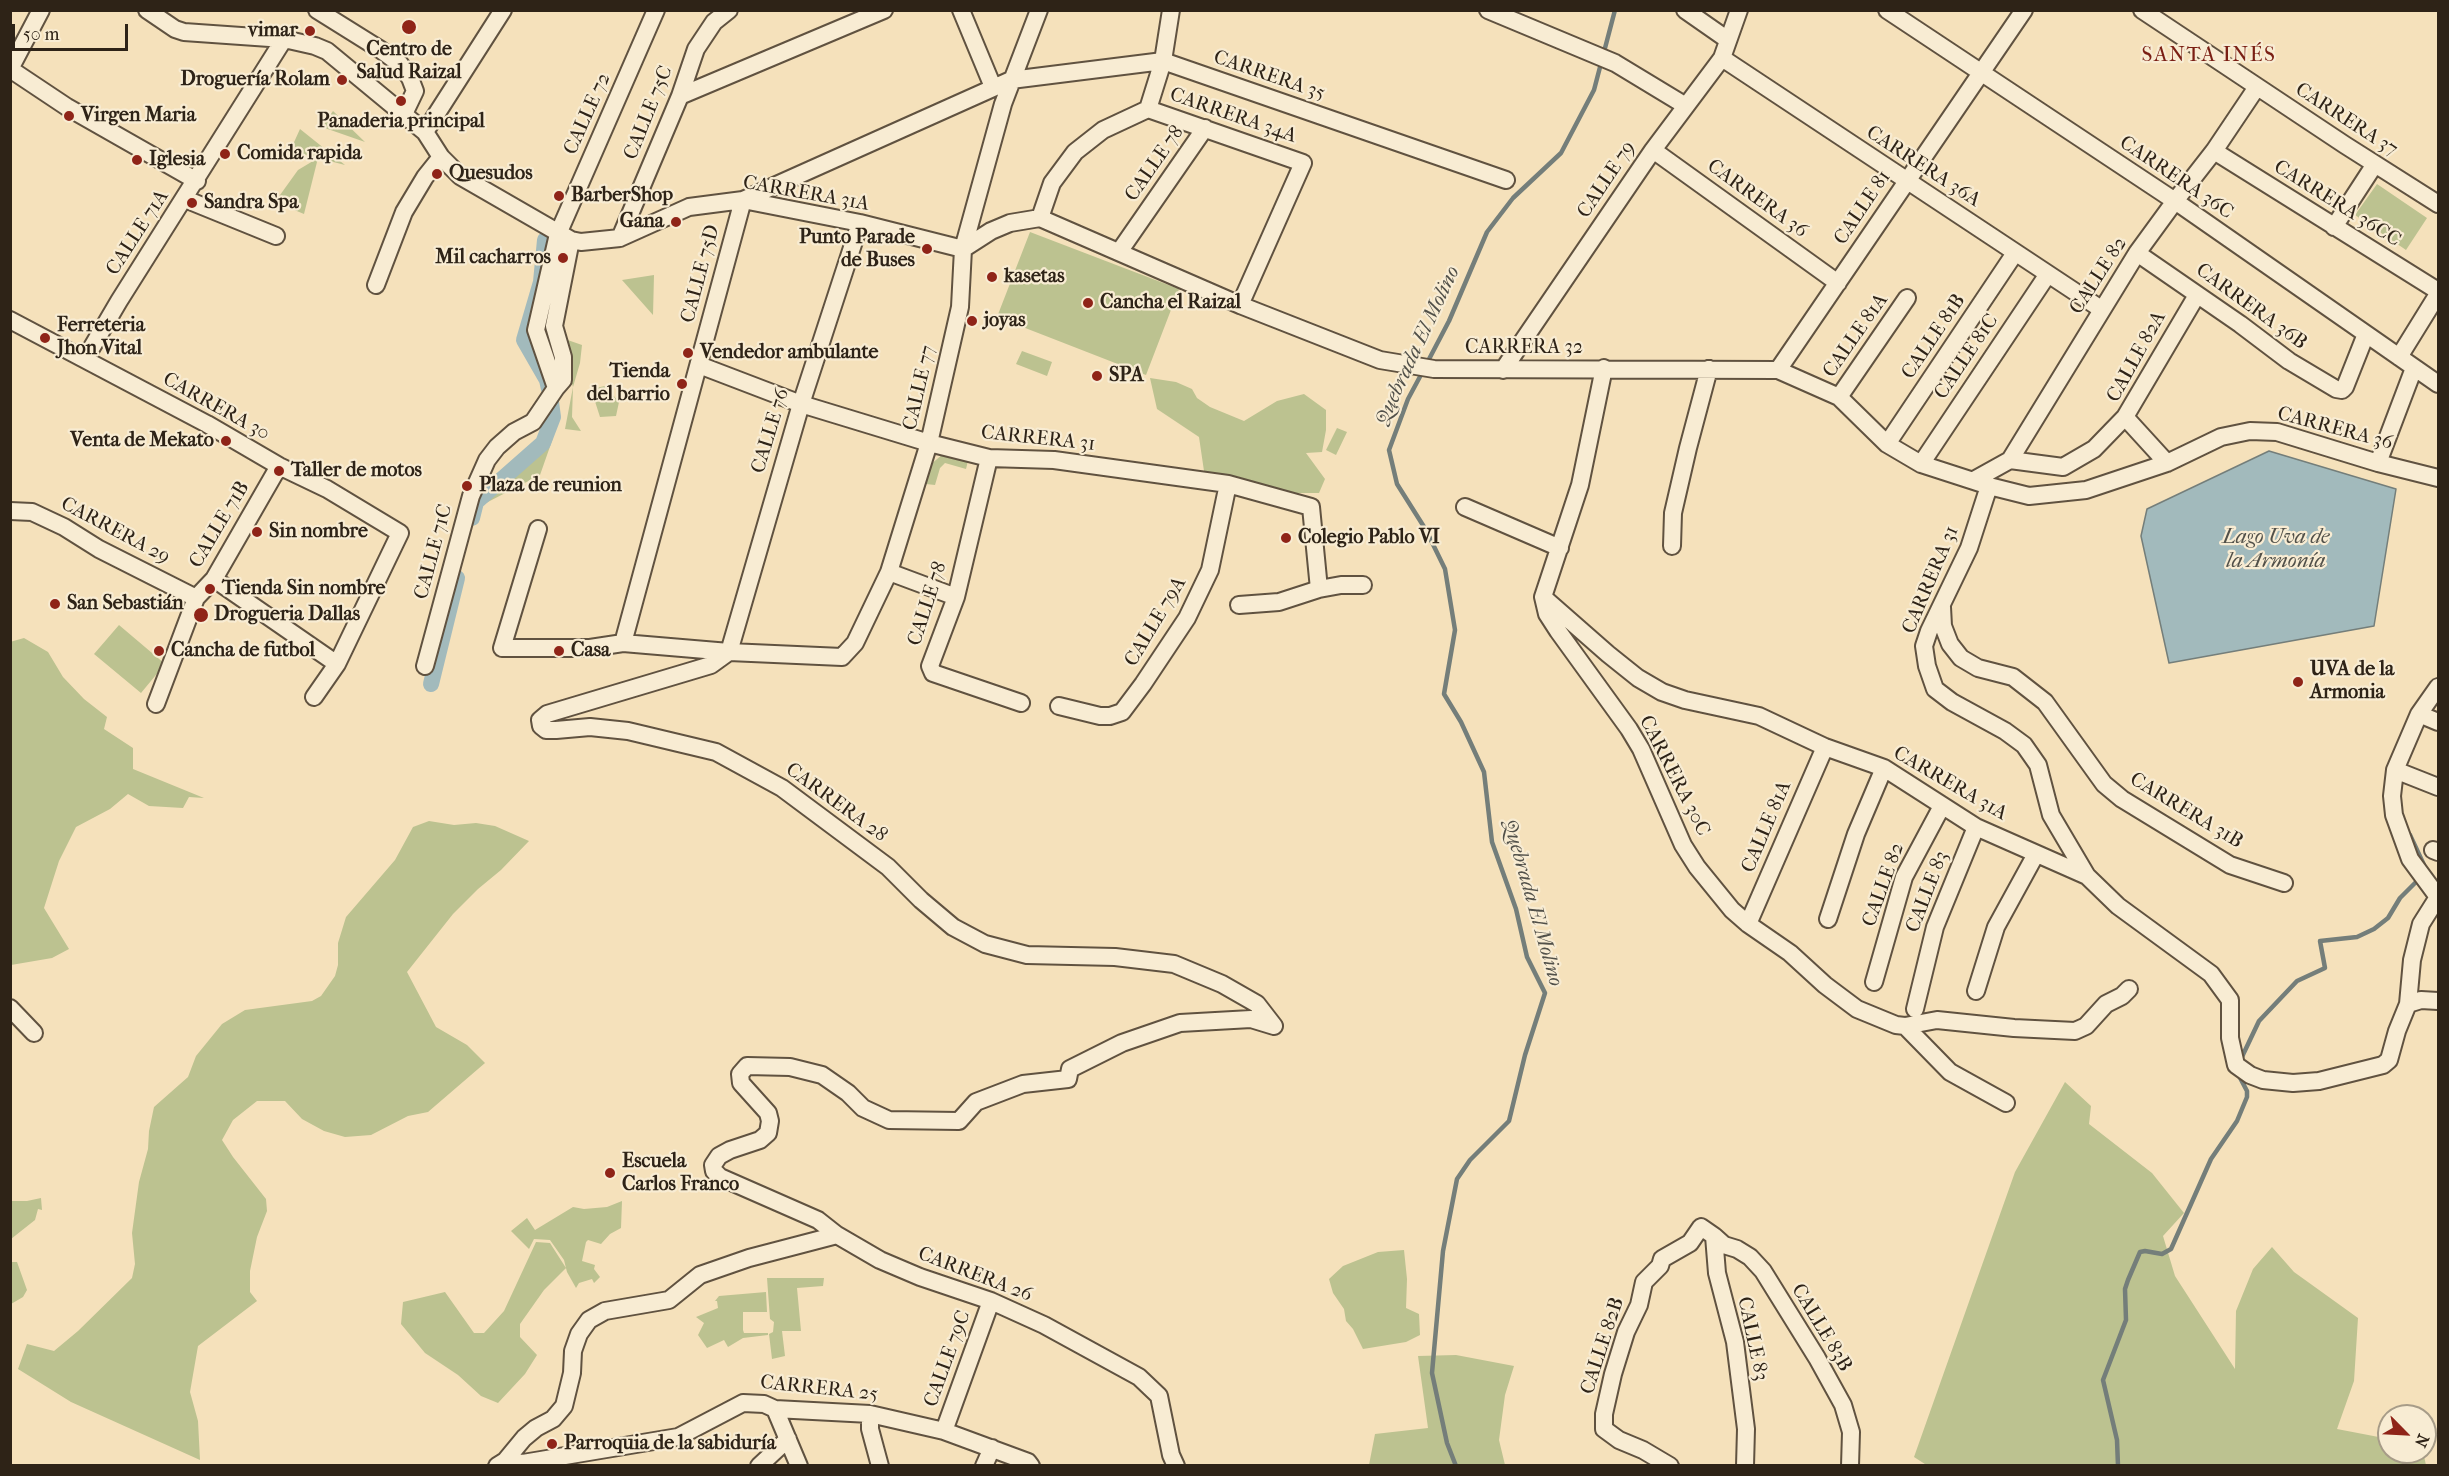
<!DOCTYPE html>
<meta charset="utf-8">
<style>
body{margin:0}
#map{position:relative;width:2449px;height:1476px;overflow:hidden;background:#f5e1bb;font-family:"IM FELL French Canon",serif}
canvas{display:block}
.frame{position:absolute;inset:0;border:12px solid #2e2317;pointer-events:none}
.north{position:absolute;left:2377px;top:1404px;width:60px;height:60px;box-sizing:border-box;background:#f8ecd3;border:2px solid #a79c88;border-radius:50%;rotate:114deg;font-size:16px;font-weight:700;line-height:24px;text-align:center;color:#2e2317}
.north::after{content:'';display:block;margin:auto;width:21px;height:27px;background:#8f2418;clip-path:polygon(50% 0,100% 100%,50% 72%,0 100%)}
.scale{position:absolute;left:12px;top:24px;width:116px;height:27px;box-sizing:border-box;border:3px solid #2e2317;border-top:0;padding-left:8px;font-size:18px;line-height:21px;white-space:nowrap;color:#2e2317;-webkit-text-stroke:4px #f8ecd3;paint-order:stroke}
</style>
<div id="map">
<canvas width="2449" height="1476"></canvas>
<div class="frame"></div>
<div class="north">N</div>
<div class="scale">50 m</div>
</div>
<script>
const ctx = document.querySelector('canvas').getContext('2d');
ctx.lineJoin = 'round';
function fillPath(path, color) { ctx.fillStyle = color; ctx.fill(path, 'evenodd'); }
const toPath = rows => new Path2D(rows.map(r => 'M' + r).join(''));
function strokePath(path, color, width, dash) { ctx.strokeStyle = color; ctx.lineWidth = width; ctx.lineCap = dash ? 'butt' : 'round'; ctx.setLineDash(dash || []); ctx.stroke(path); }
function label(font, color, halo, rows, align = 'center') {
  ctx.font = font + ' "IM FELL French Canon",serif'; ctx.lineWidth = 4.5; ctx.setLineDash([]); ctx.textBaseline = 'middle'; ctx.strokeStyle = halo; ctx.fillStyle = color; for (const [text, x, y, turn = 0] of rows) {
    ctx.save(); ctx.translate(x, y); ctx.rotate((+turn || 0) * Math.PI / 180); ctx.textAlign = isNaN(turn) ? turn : align; if (halo) ctx.strokeText(text, 0, 0); ctx.fillText(text, 0, 0); ctx.restore();
  }
}
const green = toPath([
 [333,111,365,142,322,127],
 [300,129,345,165,318,158,304,214,275,202,298,170,318,158,290,151],
 [2377,184,2427,218,2406,250,2355,215],
 [1030,232,1179,289,1146,375,997,317],
 [654,275,653,315,622,280],
 [559,337,582,345,580,363,573,387,572,417,581,431,565,429,573,387],
 [1022,351,1052,362,1047,376,1016,364],
 [1150,378,1176,382,1192,389,1197,398,1210,407,1244,421,1277,401,1304,394,1326,410,1326,430,1322,452,1306,453,1325,479,1319,493,1285,493,1204,471,1199,437,1157,409],
 [605,386,619,402,616,416,600,417,591,389],
 [1337,428,1347,432,1336,455,1326,450],
 [553,438,540,475,484,504],
 [943,454,968,461,966,469,945,463,940,468,935,485,926,484,930,465],
 [119,625,165,664,141,693,94,654],
 [24,638,48,652,63,677,84,699,107,717,104,729,133,748,133,769,204,798,189,797,183,808,149,806,128,794,110,809,76,827,59,861,44,908,69,949,52,958,11,965,10,642],
 [429,821,454,825,476,823,495,826,529,841,501,870,478,889,453,914,407,972,436,1027,467,1045,485,1063,428,1112,408,1116,371,1135,345,1137,324,1131,302,1119,285,1101,257,1101,233,1120,222,1140,233,1157,266,1199,267,1211,257,1237,250,1271,250,1292,257,1301,198,1346,190,1392,198,1421,200,1460,71,1402,18,1369,27,1344,54,1351,78,1331,132,1278,135,1264,132,1233,139,1182,148,1149,149,1131,154,1107,188,1077,196,1056,222,1024,245,1010,312,1001,321,996,335,976,338,965,338,943,346,917,395,860,413,827],
 [2065,1082,2091,1106,2089,1124,2152,1173,2184,1213,2163,1236,2175,1276,2235,1369,2236,1311,2253,1269,2272,1247,2294,1272,2358,1318,2354,1381,2337,1429,2389,1439,2389,1452,2423,1452,2426,1465,1928,1466,1914,1457,2015,1172],
 [41,1198,42,1210,38,1209,35,1220,11,1239,11,1201,27,1201],
 [622,1201,621,1228,610,1234,601,1244,588,1240,586,1242,582,1261,595,1265,594,1269,600,1277,594,1283,592,1279,579,1283,576,1288,567,1272,564,1260,550,1240,534,1239,529,1249,511,1231,527,1218,535,1230,573,1207,584,1209,607,1207],
 [536,1242,550,1243,566,1268,544,1290,520,1324,520,1337,537,1355,525,1374,498,1403,481,1396,458,1375,425,1353,401,1324,403,1302,445,1292,474,1333,484,1333,504,1311],
 [1404,1250,1407,1279,1406,1308,1419,1314,1420,1335,1406,1342,1363,1349,1353,1329,1346,1321,1344,1309,1333,1293,1329,1279,1343,1266,1378,1252],
 [11,1262,17,1262,27,1290,23,1297,11,1304],
 [767,1278,824,1278,823,1286,797,1288,801,1331,782,1331,785,1356,772,1359,769,1334,773,1332,774,1322,770,1319],
 [766,1292,767,1312,743,1312,743,1330,744,1333,768,1333,768,1335,743,1338,728,1347,724,1340,707,1348,698,1335,704,1323,696,1317,718,1308,717,1301,715,1301,719,1296],
 [1456,1355,1514,1366,1505,1395,1499,1440,1505,1465,1369,1465,1375,1434,1428,1428,1418,1356]
]);
const water = toPath([
 [2269,451,2396,489,2374,626,2169,663,2141,536,2147,509,2269,451]
]);
const stream = toPath([
 [1427,363,1449,321,1487,232,1513,198,1561,153,1594,90,1615,10],
 [1423,371,1408,399,1389,450,1397,484,1426,530,1445,569,1455,630,1444,694,1461,722,1484,772,1492,842,1516,909,1527,957,1545,993,1525,1055,1509,1121,1470,1160,1457,1179,1443,1251,1432,1373,1447,1443,1456,1466],
 [2410,835,2424,865],
 [2240,1061,2259,1021,2297,981,2325,968,2320,941,2357,937,2374,929,2388,918,2400,898,2419,879],
 [2118,1466,2117,1440,2103,1380,2126,1320,2125,1289,2128,1280,2140,1252,2145,1251,2162,1254,2171,1249,2211,1159,2237,1121,2247,1097,2247,1091,2237,1072]
]);
const canal = toPath([
 [545,240,541,282,524,340,547,380,549,389],
 [472,518,476,502,543,443,553,417,551,402],
 [431,684,457,578]
]);
const minor = toPath([
 [147,10,175,29,184,32,284,39,315,46,327,51,425,132,441,157,460,176,571,240,581,242,620,238,689,207,743,200,860,223,963,249],
 [317,10,381,50,400,64,410,78,415,91,404,114],
 [961,10,993,87],
 [1488,10,1615,63,1686,106],
 [1685,10,1728,40],
 [1887,10,2175,201,2438,384],
 [2142,10,2345,145,2438,204],
 [1722,58,2101,309],
 [10,69,67,107,197,181],
 [10,69,41,10],
 [680,96,884,10],
 [1148,109,1303,163,1240,305],
 [425,132,503,10],
 [1653,150,1838,283],
 [2214,151,2438,291],
 [185,199,276,236],
 [1040,218,1052,183,1075,152,1103,130,1148,109,1163,61,1171,10],
 [2334,227,2375,164],
 [620,238,680,96,696,49,714,22,729,10],
 [963,249,991,231,1010,223,1040,218,1240,305,1380,360,1434,369,1778,370,1839,397,1887,444,1921,464,1989,486,2029,496,2086,490,2167,463,2221,437,2250,431,2277,432,2378,463,2438,478],
 [1119,252,1205,128],
 [2137,253,2240,324,2289,361,2336,389,2342,390,2345,387,2366,334],
 [376,285,404,212,425,177,441,157],
 [10,320,207,424,279,466,327,489,400,533,337,664,314,697],
 [2399,357,2438,294],
 [85,359,119,301,284,39],
 [699,365,801,404,929,443,989,458,1054,460,1228,484,1311,507,1319,589],
 [1604,368,1580,485,1543,597,1547,614,1558,631,1629,729,1641,749,1683,845,1697,867,1732,910,1748,924,1790,953,1825,985,1857,1009,1896,1025,1905,1026,1937,1020,2014,1028,2075,1031,2086,1026,2106,1004,2122,996,2129,989],
 [1503,370,1653,150,1722,58,1739,10],
 [1778,370,2024,10],
 [556,388,563,380,563,357,554,326,571,240],
 [1839,397,1907,298],
 [2125,417,2167,463],
 [1887,444,2015,253],
 [989,458,956,597,930,666,933,673,1021,703],
 [2010,460,2063,467,2094,449,2125,417,2197,295],
 [2378,463,2414,368],
 [1921,464,2048,274],
 [1974,480,2010,460,2137,253,2175,201,2214,151,2257,87],
 [1989,486,1969,548,1929,631,1924,646,1927,666,1935,689,1952,702,2005,731,2024,745,2038,765,2051,815,2087,876],
 [1465,507,1560,548],
 [10,511,32,512,64,527,99,549,196,598],
 [538,529,502,648,590,648,623,643,729,652,842,657,855,643,889,572,929,443,960,307,963,249,1003,104,1039,10],
 [1672,546,1673,513,1688,448,1709,369],
 [889,572,956,597],
 [214,579,337,664],
 [1543,597,1608,654,1638,678,1662,692,1685,700,1759,716,1825,747,1884,768,1976,827,2087,876,2118,906,2211,974,2230,1000,2230,1038,2236,1065,2250,1075,2263,1080,2293,1083,2319,1081,2383,1065,2389,1060,2397,1031,2408,1004,2421,1000,2438,1001],
 [1239,605,1279,602,1319,589,1341,585,1363,585],
 [1942,607,1943,626,1950,644,1961,658,1978,668,2013,677,2045,702,2104,784,2122,799,2230,865,2284,883],
 [623,643,743,200,1011,80,1163,61,1506,180],
 [729,652,711,665,547,714,540,720,541,726,546,730,556,730,590,727,628,731,716,752,782,788,888,867,921,900,953,927,985,944,1027,955,1115,957,1174,964,1222,984,1257,1004,1274,1026],
 [729,652,801,404,860,223],
 [425,666,471,496,487,460,497,447,514,432,533,422,556,388,536,330,558,234,656,10],
 [2438,687,2419,714,2395,770,2392,796,2394,815,2410,859,2438,897],
 [156,704,196,598,214,579,279,466],
 [1059,706,1100,716,1110,716,1122,712,1143,684,1187,618,1210,570,1228,484],
 [2419,714,2438,722],
 [2395,770,2438,787],
 [2433,850,2438,852],
 [1828,919,1856,834,1884,768],
 [1748,924,1825,747],
 [1874,982,1904,877,1942,806],
 [1976,991,1996,927,2036,854],
 [2408,1004,2412,960,2421,924,2438,897],
 [10,1008,34,1033],
 [1915,1009,1935,927,1976,827],
 [1905,1026,1950,1072,2006,1103],
 [1714,1236,1724,1245,1737,1249,1750,1257,1763,1271,1817,1358,1843,1405,1851,1432,1850,1466],
 [775,1409,799,1466],
 [870,1414,870,1429,880,1466],
 [944,1431,991,1301],
 [505,1461,524,1438,536,1428,553,1419,564,1406,572,1373,573,1351,579,1334,589,1320,605,1311,669,1300,700,1275,749,1258,837,1235],
 [497,1466,505,1461,523,1463,678,1437,743,1403,764,1404,775,1409,870,1414,944,1431,1028,1462,1031,1466],
 [759,1466,788,1439],
 [984,1466,992,1448],
 [1176,1466,1171,1455,1159,1396,1139,1377,1044,1325,991,1301,920,1277,880,1260,837,1235,818,1220,720,1177,714,1171,713,1165,719,1156,730,1150,760,1140,768,1133,770,1121,768,1113,741,1083,740,1074,747,1066,790,1067,822,1075,848,1093,863,1108,889,1120,959,1121,976,1102,1023,1084,1068,1079,1070,1069,1122,1043,1180,1023,1251,1019,1274,1026],
 [1670,1466,1643,1450,1619,1440,1604,1429,1604,1414,1613,1374,1626,1332,1639,1305,1644,1282,1660,1266,1662,1259,1690,1243,1701,1227,1714,1236,1717,1273,1735,1342,1746,1429,1745,1466]
]);
const markers = [
 [409,27,8,"#8f2418"],
 [310,31,6,"#8f2418"],
 [342,80,6,"#8f2418"],
 [401,101,6,"#8f2418"],
 [69,116,6,"#8f2418"],
 [225,154,6,"#8f2418"],
 [137,160,6,"#8f2418"],
 [437,174,6,"#8f2418"],
 [559,196,6,"#8f2418"],
 [192,203,6,"#8f2418"],
 [676,222,6,"#8f2418"],
 [927,249,6,"#8f2418"],
 [563,258,6,"#8f2418"],
 [992,277,6,"#8f2418"],
 [1088,303,6,"#8f2418"],
 [972,321,6,"#8f2418"],
 [45,338,6,"#8f2418"],
 [688,353,6,"#8f2418"],
 [1097,376,6,"#8f2418"],
 [682,384,6,"#8f2418"],
 [226,441,6,"#8f2418"],
 [279,471,6,"#8f2418"],
 [467,486,6,"#8f2418"],
 [257,532,6,"#8f2418"],
 [1286,538,6,"#8f2418"],
 [210,589,6,"#8f2418"],
 [55,604,6,"#8f2418"],
 [201,615,8,"#8f2418"],
 [159,651,6,"#8f2418"],
 [559,651,6,"#8f2418"],
 [2298,682,6,"#8f2418"],
 [610,1173,6,"#8f2418"],
 [552,1444,6,"#8f2418"]
];
const poiNames = [
 ["vimar",298,31,"right"],
 ["Centro de",409,50,"center"],
 ["Salud Raizal",409,73,"center"],
 ["Droguería Rolam",330,80,"right"],
 ["Virgen Maria",81,116],
 ["Panaderia principal",401,122,"center"],
 ["Comida rapida",237,154],
 ["Iglesia",149,160],
 ["Quesudos",449,174],
 ["BarberShop",571,196],
 ["Sandra Spa",204,203],
 ["Gana",664,222,"right"],
 ["Punto Parade",915,238,"right"],
 ["de Buses",915,261,"right"],
 ["Mil cacharros",551,258,"right"],
 ["kasetas",1004,277],
 ["Cancha el Raizal",1100,303],
 ["joyas",984,321],
 ["Ferreteria",57,326],
 ["Jhon Vital",57,349],
 ["Vendedor ambulante",700,353],
 ["Tienda",670,372,"right"],
 ["del barrio",670,395,"right"],
 ["SPA",1109,376],
 ["Venta de Mekato",214,441,"right"],
 ["Taller de motos",291,471],
 ["Plaza de reunion",479,486],
 ["Sin nombre",269,532],
 ["Colegio Pablo VI",1298,538],
 ["Tienda Sin nombre",222,589],
 ["San Sebastián",67,604],
 ["Drogueria Dallas",214,615],
 ["Cancha de futbol",171,651],
 ["Casa",571,651],
 ["UVA de la",2310,670],
 ["Armonia",2310,693],
 ["Escuela",622,1162],
 ["Carlos Franco",622,1185],
 ["Parroquia de la sabiduría",564,1444]
];
const streetNames = [
 ["CARRERA 35",1269,76,19],
 ["CALLE 75C",649,113,-68],
 ["CALLE 72",588,114,-66],
 ["CARRERA 34A",1233,116,19],
 ["CARRERA 37",2346,120,33],
 ["CALLE 78",1155,164,-55],
 ["CARRERA 36A",1923,167,33],
 ["CARRERA 36C",2176,178,34],
 ["CALLE 79",1607,180,-56],
 ["CARRERA 31A",806,194,10],
 ["CARRERA 36",1757,199,36],
 ["CARRERA 36CC",2337,204,32],
 ["CALLE 81",1863,208,-56],
 ["CALLE 71A",138,233,-57],
 ["CALLE 75D",701,274,-75],
 ["CALLE 82",2099,276,-57],
 ["CARRERA 36B",2251,307,36],
 ["CALLE 81A",1856,336,-55],
 ["CALLE 81B",1934,337,-56],
 ["CARRERA 32",1524,348],
 ["CALLE 81C",1967,357,-56],
 ["CALLE 82A",2137,357,-61],
 ["CALLE 77",920,388,-77],
 ["CARRERA 30",216,407,29],
 ["CARRERA 36",2335,429,15],
 ["CALLE 76",771,431,-73],
 ["CARRERA 31",1038,439,6],
 ["CALLE 71B",220,525,-59],
 ["CARRERA 29",115,531,28],
 ["CALLE 71C",434,552,-75],
 ["CARRERA 31",1931,580,-67],
 ["CALLE 78",928,604,-72],
 ["CALLE 79A",1156,622,-59],
 ["CARRERA 30C",1674,776,63],
 ["CARRERA 31A",1950,784,30],
 ["CARRERA 28",836,803,36],
 ["CARRERA 31B",2186,811,31],
 ["CALLE 81A",1767,827,-67],
 ["CALLE 82",1884,885,-70],
 ["CALLE 83",1928,892,-69],
 ["CARRERA 26",975,1275,21],
 ["CALLE 83B",1821,1328,59],
 ["CALLE 83",1752,1339,78],
 ["CALLE 82B",1603,1346,-72],
 ["CALLE 79C",948,1359,-70],
 ["CARRERA 25",819,1389,6]
];
const neighbourhoodNames = [
 ["SANTA INÉS",2209,56]
];
const waterNames = [
 ["Quebrada El Molino",1418,346,-65],
 ["Lago Uva de",2276,538],
 ["la Armonía",2276,562],
 ["Quebrada El Molino",1532,903,74]
];
fillPath(green, '#bcc290');
fillPath(water, '#a2babc');
strokePath(water, '#747e7a', 1.5);
strokePath(stream, '#747e7a', 4.5);
strokePath(canal, '#a2babc', 16);
strokePath(minor, '#605240', 20);
strokePath(minor, '#f8ecd3', 16);
for (const [x, y, r, color] of markers) { const dot = new Path2D(); dot.arc(x, y, r, 0, 2 * Math.PI); ctx.fillStyle = color; ctx.fill(dot); strokePath(dot, '#f8ecd3', 2); }
label('bold 20px', '#2e2317', '#f8ecd3', poiNames, 'left');
label('20px', '#2e2317', '#f8ecd3', streetNames);
ctx.letterSpacing = '1.5px';
label('21px', '#7a1f14', '#f8ecd3', neighbourhoodNames);
ctx.letterSpacing = '0px';
label('italic 21px', '#515049', '#f8ecd3', waterNames);
</script>
